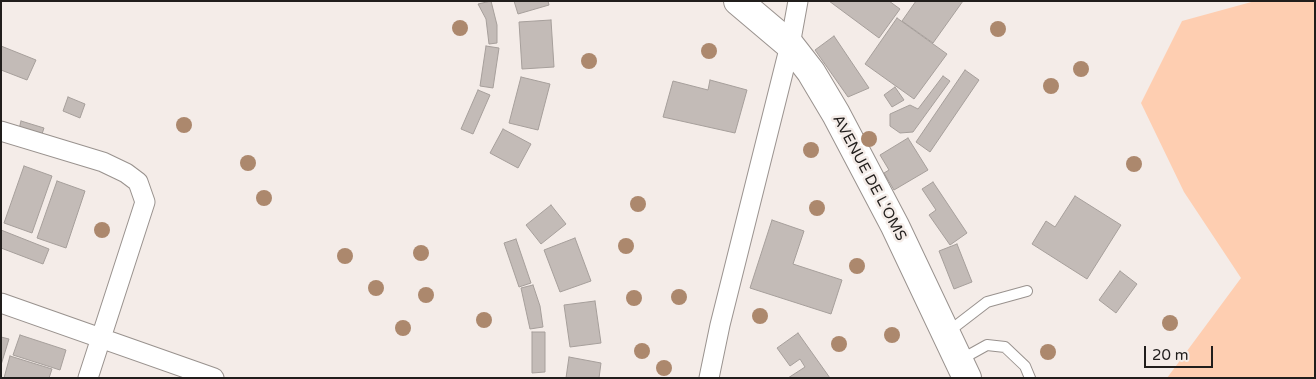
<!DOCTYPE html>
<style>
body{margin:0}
#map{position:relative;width:1316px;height:379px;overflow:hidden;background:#f4ece8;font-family:"Varela Round",sans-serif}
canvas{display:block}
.frame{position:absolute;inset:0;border:2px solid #211e1c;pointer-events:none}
.scale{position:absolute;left:1144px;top:346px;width:69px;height:22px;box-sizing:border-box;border:2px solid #211e1c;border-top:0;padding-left:6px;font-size:15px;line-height:18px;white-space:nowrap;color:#211e1c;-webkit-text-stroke:4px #f4ece8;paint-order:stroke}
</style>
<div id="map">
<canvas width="1316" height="379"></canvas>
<div class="frame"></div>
<div class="scale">20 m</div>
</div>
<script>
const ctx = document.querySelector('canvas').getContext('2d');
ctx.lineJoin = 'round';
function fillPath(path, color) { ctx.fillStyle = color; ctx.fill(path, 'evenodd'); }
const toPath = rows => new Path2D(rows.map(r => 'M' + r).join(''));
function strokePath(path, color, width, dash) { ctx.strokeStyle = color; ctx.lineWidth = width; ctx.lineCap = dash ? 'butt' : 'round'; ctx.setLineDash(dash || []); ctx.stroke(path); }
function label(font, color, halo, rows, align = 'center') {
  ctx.font = font + ' "Varela Round",sans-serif'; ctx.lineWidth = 5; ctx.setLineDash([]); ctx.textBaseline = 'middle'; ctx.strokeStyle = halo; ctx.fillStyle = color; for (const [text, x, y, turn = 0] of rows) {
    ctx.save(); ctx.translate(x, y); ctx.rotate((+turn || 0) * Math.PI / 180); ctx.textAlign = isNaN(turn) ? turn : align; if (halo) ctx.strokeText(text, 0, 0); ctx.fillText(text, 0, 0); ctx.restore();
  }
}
const green = toPath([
 [1255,1,1315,1,1315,378,1167,378,1241,278,1184,192,1141,103,1182,21]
]);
const building = toPath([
 [491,1,497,25,497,43,489,44,486,19,478,4,491,1],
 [514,1,548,1,549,5,518,14,514,1],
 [829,1,889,1,900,9,879,38,829,1],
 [916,1,963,1,933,43,902,21,916,1],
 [897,18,947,54,914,99,865,64,897,18],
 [551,20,554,67,522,69,519,22,551,20],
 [834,36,869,88,848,97,815,50,834,36],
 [1,46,36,60,27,80,1,70,1,46],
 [486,46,499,48,493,88,480,86,486,46],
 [965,70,979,80,930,152,916,142,965,70],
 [943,76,950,81,913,132,900,133,890,126,890,114,910,105,918,109,943,76],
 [521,77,550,84,538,130,509,123,521,77],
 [710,80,747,90,735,133,663,117,673,81,708,90,710,80],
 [895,87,904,100,892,107,884,95,895,87],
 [478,90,490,95,473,134,461,129,478,90],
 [68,97,85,104,80,118,63,111,68,97],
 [21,121,44,128,40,140,18,133,21,121],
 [503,129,531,144,518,168,490,153,503,129],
 [908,138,928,170,894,190,884,173,889,170,880,155,908,138],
 [24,166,52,176,32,233,4,223,24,166],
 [57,181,85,191,66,248,37,238,57,181],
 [933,182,967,233,950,245,929,215,936,210,922,189,933,182],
 [1075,196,1121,225,1087,279,1032,244,1046,221,1055,227,1075,196],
 [551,205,566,224,541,244,526,225,551,205],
 [772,220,804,231,793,264,842,280,831,314,750,288,772,220],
 [1,230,49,249,43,264,1,248,1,230],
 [575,238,591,281,560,292,544,250,575,238],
 [516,239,531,283,519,287,504,243,516,239],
 [957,244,972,282,954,289,939,251,957,244],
 [1120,271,1137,284,1116,313,1099,300,1120,271],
 [533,285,540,306,543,327,530,329,521,288,533,285],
 [595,301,601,343,570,347,564,305,595,301],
 [532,332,545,332,545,372,532,373,532,332],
 [798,333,830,378,788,378,805,367,800,359,790,366,777,348,798,333],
 [20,335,66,350,60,370,13,355,20,335],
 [1,337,9,339,1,365,1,337],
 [10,356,52,369,49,378,4,378,10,356],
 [569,357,601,363,599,378,566,378,569,357]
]);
const lane = toPath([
 [948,332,987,302,1027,291],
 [960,360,987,345,1005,347,1025,366,1030,378]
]);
const street = toPath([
 [1,131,103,162,126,173,138,182,145,202,88,378],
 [1,303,214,378],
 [709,378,720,325,790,45,798,1]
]);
const secondary = toPath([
 [738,1,790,45,811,72,836,114,895,226,967,378]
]);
const trees = [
 [460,28],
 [998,29],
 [709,51],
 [589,61],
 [1081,69],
 [1051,86],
 [184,125],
 [869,139],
 [811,150],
 [248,163],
 [1134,164],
 [264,198],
 [638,204],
 [817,208],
 [102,230],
 [626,246],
 [421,253],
 [345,256],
 [857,266],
 [376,288],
 [426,295],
 [679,297],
 [634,298],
 [760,316],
 [484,320],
 [1170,323],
 [403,328],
 [892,335],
 [839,344],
 [642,351],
 [1048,352],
 [664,368]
];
const streetNames = [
 ["AVENUE DE L'OMS",869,178,62]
];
fillPath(green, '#feceb1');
fillPath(building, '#c3bbb7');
strokePath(building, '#a69f9b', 1);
strokePath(lane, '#99928e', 12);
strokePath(street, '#99928e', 21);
strokePath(secondary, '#99928e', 30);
strokePath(lane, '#fff', 10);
strokePath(street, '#fff', 19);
strokePath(secondary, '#fff', 28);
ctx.fillStyle = '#ac886d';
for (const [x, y] of trees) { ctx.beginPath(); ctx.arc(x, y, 8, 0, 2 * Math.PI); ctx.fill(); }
label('15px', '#211e1c', '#f4ece8', streetNames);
</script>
